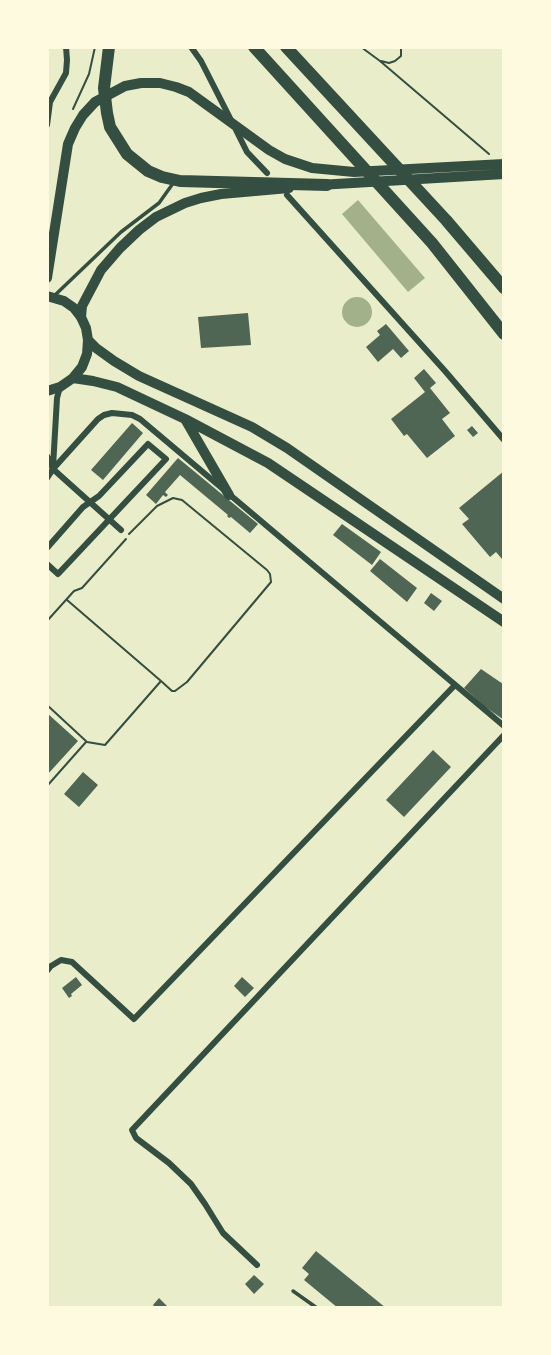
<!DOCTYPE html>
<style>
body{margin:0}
#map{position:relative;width:551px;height:1355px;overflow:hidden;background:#e9edc9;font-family:"Sofia Sans Condensed",sans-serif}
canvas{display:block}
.frame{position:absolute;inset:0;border:49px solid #fefae0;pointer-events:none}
</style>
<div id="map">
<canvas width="551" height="1355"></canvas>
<div class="frame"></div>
</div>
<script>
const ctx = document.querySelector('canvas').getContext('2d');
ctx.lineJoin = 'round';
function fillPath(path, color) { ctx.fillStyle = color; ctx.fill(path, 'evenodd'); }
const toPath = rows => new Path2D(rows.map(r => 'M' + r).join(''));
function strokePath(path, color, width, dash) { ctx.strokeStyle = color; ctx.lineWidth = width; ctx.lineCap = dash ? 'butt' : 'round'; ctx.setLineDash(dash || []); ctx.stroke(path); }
const water = toPath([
 [358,200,425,278,408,292,342,214],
 '342 312a15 15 0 1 1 30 0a15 15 0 1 1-30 0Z'
]);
const building = toPath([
 [248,313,251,345,201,348,198,317],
 [386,324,409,351,401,358,393,349,378,362,366,347,380,335,377,331],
 [424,369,436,383,430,388,450,413,442,419,455,436,427,458,407,434,404,436,391,419,425,392,414,378],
 [132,423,143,433,103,480,91,470],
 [472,426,478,433,473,437,467,430],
 [178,458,258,524,250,533,231,517,229,518,227,516,228,515,180,475,165,492,168,495,166,497,163,495,156,504,146,495],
 [504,471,504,557,502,559,496,552,490,557,462,524,469,519,459,508],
 [342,524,381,552,372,565,333,535],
 [380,559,417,588,407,602,370,571],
 [431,593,442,601,434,611,424,603],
 [481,669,503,684,504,720,484,706,464,688],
 [47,713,78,741,47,775,48,742],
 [433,750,451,767,404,817,386,800],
 [83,772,98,785,79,807,64,794],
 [76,977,82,985,71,994,72,996,69,998,62,988],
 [242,977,254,988,245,997,234,986],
 [316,1251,386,1308,338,1308,304,1280,309,1274,302,1268],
 [254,1275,264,1284,254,1294,245,1284],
 [159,1298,169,1308,156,1308,153,1305]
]);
const path = toPath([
 [361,47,380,61,489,154],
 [381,61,389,63,395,61,401,56,401,47],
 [73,109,89,74,95,47],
 [67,600,161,681],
 [47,621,74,591,82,588,126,539],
 [47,705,87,742,105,745,161,681,172,691,175,691,187,682,271,582,270,574,267,570,182,500,173,498,157,506,129,534],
 [47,786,86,742]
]);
const service = toPath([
 [54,296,121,232,159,203,174,182],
 [293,1291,317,1308]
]);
const minor = toPath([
 [191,47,201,61,231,120],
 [47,125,50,102,66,73,67,60,66,47],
 [236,130,247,152,267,173],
 [287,195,445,371,504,440],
 [47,456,53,469,121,530],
 [53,467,57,398,60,387],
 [47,478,53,469,98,419,104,415,112,413,132,415,140,419,504,726],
 [47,548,83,507,99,496,148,444,166,459,58,574,47,564],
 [47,971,51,966,61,960,72,962,134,1019,455,685],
 [257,1265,223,1233,205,1204,191,1184,169,1163,136,1138,132,1130,504,735]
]);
const primary = toPath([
 [47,296,64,301,74,308,81,317,86,328,88,340,87,354,82,367,73,378,60,387,47,391],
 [88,340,96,348,114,361,139,376,252,427,287,448,504,599],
 [73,378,93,381,117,387,185,419,268,463,504,622],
 [185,419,229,495]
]);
const trunk = toPath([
 [319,185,504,174],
 [47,278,68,144,75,128,83,115,95,102,125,86,141,83,160,83,176,87,189,92,269,150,285,159,312,168,354,172,504,164],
 [81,317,82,306,101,270,120,248,139,230,156,217,185,203,201,198,221,194,289,188]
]);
const motorway = toPath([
 [109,47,104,88,107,113,110,127,127,154,148,171,162,177,180,181,327,185],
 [254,47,432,243,504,334],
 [286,47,446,220,504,288]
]);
fillPath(water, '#a3b18a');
fillPath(building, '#4f6655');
strokePath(path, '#344e41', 2);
strokePath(service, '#344e41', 3.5);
strokePath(minor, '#344e41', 6);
strokePath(primary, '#344e41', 10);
strokePath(trunk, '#344e41', 10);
strokePath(motorway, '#344e41', 12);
</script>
